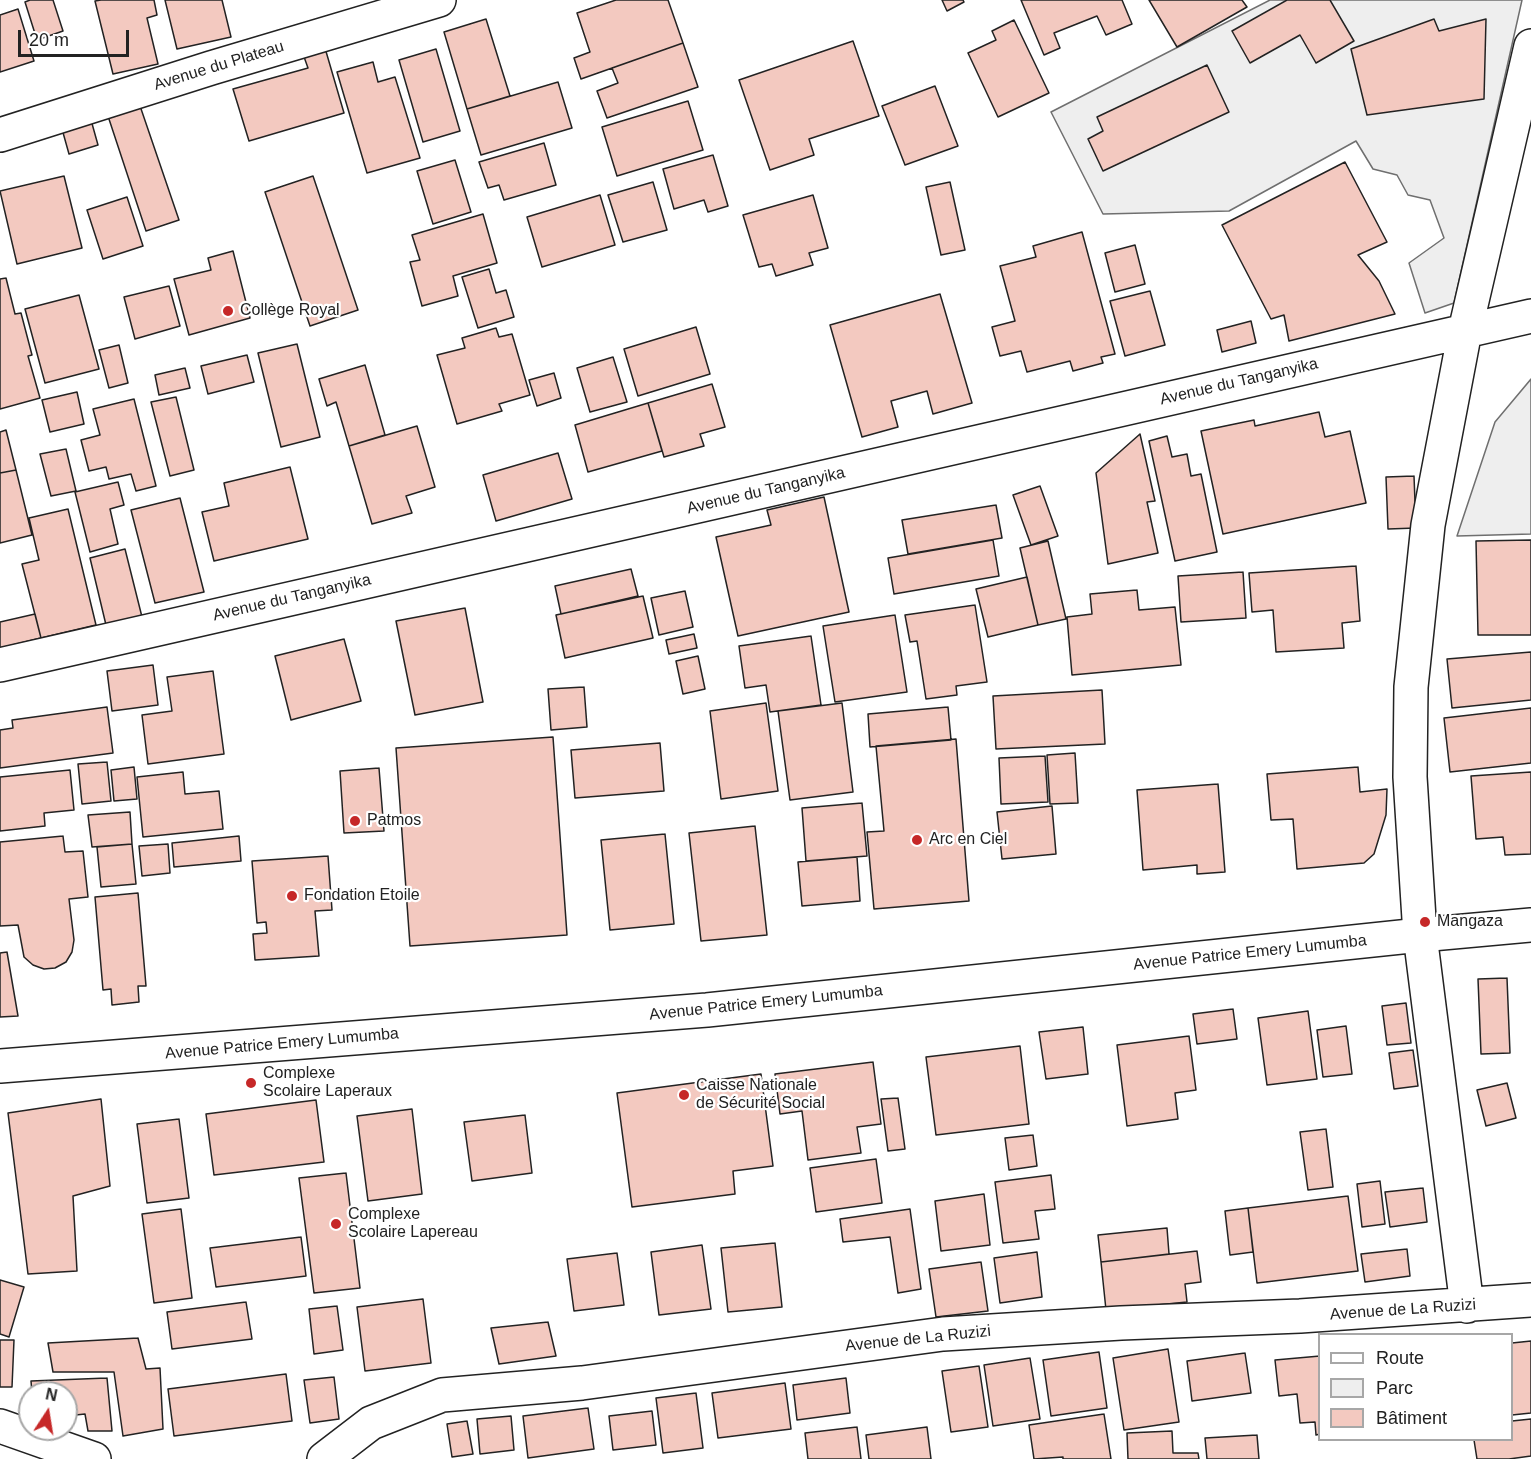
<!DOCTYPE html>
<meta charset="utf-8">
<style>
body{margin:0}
#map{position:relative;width:1531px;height:1459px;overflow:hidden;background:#fff;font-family:Arial,sans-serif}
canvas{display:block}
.legend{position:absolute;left:1318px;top:1333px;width:195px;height:108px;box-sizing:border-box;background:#fff;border:2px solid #a7a7a7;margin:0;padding:8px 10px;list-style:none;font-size:18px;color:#222}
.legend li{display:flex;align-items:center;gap:12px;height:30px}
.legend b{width:30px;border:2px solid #a7a7a7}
.north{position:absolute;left:18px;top:1381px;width:60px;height:60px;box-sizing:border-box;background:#fff;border:2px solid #a7a7a7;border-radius:50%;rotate:12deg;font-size:16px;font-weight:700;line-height:24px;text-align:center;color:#222}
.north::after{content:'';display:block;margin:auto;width:21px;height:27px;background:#c62828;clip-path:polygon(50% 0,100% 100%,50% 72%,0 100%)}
.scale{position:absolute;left:18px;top:30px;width:111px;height:27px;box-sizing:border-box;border:3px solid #222;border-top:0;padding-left:8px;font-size:18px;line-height:21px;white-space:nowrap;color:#222;-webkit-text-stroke:4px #fff;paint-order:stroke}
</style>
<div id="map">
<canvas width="1531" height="1459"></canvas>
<ul class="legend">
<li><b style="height:8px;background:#fff"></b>Route</li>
<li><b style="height:16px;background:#eee"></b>Parc</li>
<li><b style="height:16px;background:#f3c9c0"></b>Bâtiment</li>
</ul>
<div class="north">N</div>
<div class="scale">20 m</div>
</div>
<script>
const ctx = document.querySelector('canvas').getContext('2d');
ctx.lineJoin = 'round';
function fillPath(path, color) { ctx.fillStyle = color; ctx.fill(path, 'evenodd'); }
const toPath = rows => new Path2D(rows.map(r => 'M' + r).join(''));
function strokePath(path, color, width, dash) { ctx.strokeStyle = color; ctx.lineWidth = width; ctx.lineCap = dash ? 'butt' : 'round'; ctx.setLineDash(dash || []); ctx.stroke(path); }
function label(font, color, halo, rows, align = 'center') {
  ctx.font = font + ' Arial,sans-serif'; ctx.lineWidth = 4.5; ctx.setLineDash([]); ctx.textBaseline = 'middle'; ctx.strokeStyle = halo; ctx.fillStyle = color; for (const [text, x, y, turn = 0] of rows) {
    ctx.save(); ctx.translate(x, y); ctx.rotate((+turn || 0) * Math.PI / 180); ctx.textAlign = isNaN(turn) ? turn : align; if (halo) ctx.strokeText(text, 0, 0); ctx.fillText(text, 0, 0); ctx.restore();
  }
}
const green = toPath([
 [1270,0,1522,0,1454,303,1425,313,1409,263,1444,238,1430,200,1408,195,1397,175,1373,169,1356,141,1229,211,1103,214,1051,112,1270,0],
 [1531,379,1531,534,1457,536,1495,422,1531,379]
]);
const building = toPath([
 [30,0,53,0,63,31,37,40,25,2,30,0],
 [101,0,154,0,157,15,147,18,158,64,113,74,95,1,101,0],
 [165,0,222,0,231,37,177,49,165,0],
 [616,0,668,0,683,43,581,79,574,58,590,52,577,13,616,0],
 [942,0,963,0,964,2,947,11,942,0],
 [1021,0,1122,0,1132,24,1106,35,1097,16,1054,33,1060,48,1044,55,1021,0],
 [1149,0,1242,0,1247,7,1177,47,1149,0],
 [1287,0,1330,0,1354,41,1316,63,1300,35,1250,63,1232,31,1287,0],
 [18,9,34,61,0,72,0,15,18,9],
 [486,19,510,96,467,109,444,32,486,19],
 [1434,19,1439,31,1486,19,1484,99,1367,115,1351,49,1434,19],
 [1014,20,1049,93,998,117,968,53,996,40,992,31,1014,20],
 [853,41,879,116,809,139,814,155,770,170,739,80,853,41],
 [683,43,698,87,607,118,597,91,618,83,612,68,683,43],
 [325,48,344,113,249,141,233,89,308,68,303,54,325,48],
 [436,49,460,131,423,142,399,60,436,49],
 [373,62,378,82,395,77,420,158,367,173,337,72,373,62],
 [1207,65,1229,112,1103,171,1088,139,1103,131,1097,117,1207,65],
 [558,82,572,128,481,155,467,109,558,82],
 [935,86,958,146,905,165,882,106,935,86],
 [138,100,179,220,146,231,106,110,138,100],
 [688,101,703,150,617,176,602,127,688,101],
 [91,120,98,145,69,154,62,129,91,120],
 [544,143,556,185,504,200,499,185,488,188,479,162,544,143],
 [713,155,728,206,708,212,704,200,674,209,663,169,713,155],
 [455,160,471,212,433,224,417,171,455,160],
 [1345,162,1387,242,1358,255,1379,281,1395,314,1289,341,1284,315,1271,319,1222,225,1345,162],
 [64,176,82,248,17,264,0,191,64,176],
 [313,176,358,310,310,326,265,192,313,176],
 [653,182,667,230,623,242,608,195,653,182],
 [950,182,965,250,941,255,926,187,950,182],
 [600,195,615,245,542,267,527,217,600,195],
 [813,195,828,248,809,253,813,265,776,276,772,264,759,267,743,215,813,195],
 [127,197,143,246,103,259,87,210,127,197],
 [483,214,497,263,453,276,458,296,422,306,410,262,420,260,412,235,483,214],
 [1082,232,1115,354,1101,357,1103,363,1073,371,1070,361,1027,372,1021,351,1000,356,992,327,1015,321,1000,266,1036,257,1033,246,1082,232],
 [1135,245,1145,284,1115,292,1105,253,1135,245],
 [233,251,250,318,189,335,174,279,211,270,208,258,233,251],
 [489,269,496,293,506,290,514,317,478,328,462,277,489,269],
 [6,278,15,314,21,313,32,355,28,356,40,398,0,409,0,279,6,278],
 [169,286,180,326,135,339,124,297,169,286],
 [1150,291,1165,345,1125,356,1110,301,1150,291],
 [940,294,972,403,933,414,927,391,891,401,898,427,862,437,830,325,940,294],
 [79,295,99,369,45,383,25,309,79,295],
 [1251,321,1256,343,1222,352,1217,330,1251,321],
 [696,327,710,374,638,396,624,349,696,327],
 [496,328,499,337,512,334,530,395,499,404,502,411,457,424,437,355,465,348,462,338,496,328],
 [297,344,320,437,281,447,258,353,297,344],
 [119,345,128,383,109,388,99,350,119,345],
 [247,355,254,382,208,394,201,366,247,355],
 [613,357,627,402,590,412,577,368,613,357],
 [365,365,385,435,349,446,336,402,327,406,319,379,365,365],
 [185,368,190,388,159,395,155,375,185,368],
 [554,373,561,398,537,406,529,380,554,373],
 [712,384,725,427,700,434,704,446,664,457,648,403,712,384],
 [77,392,84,424,50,432,42,400,77,392],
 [176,397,194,470,170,476,151,402,176,397],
 [134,399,156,486,136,491,131,474,109,479,106,467,89,471,81,440,100,435,93,409,134,399],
 [648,403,662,451,588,472,575,425,648,403],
 [1319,412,1325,437,1350,431,1366,503,1223,534,1201,431,1254,420,1255,426,1319,412],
 [417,426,435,487,406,496,412,513,372,524,349,446,417,426],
 [6,430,16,470,0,473,0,432,6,430],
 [1140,434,1155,501,1147,502,1158,553,1108,564,1096,473,1140,434],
 [1167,436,1172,457,1187,454,1191,476,1201,474,1217,552,1175,561,1149,441,1167,436],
 [66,449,76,491,51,496,40,454,66,449],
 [558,453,572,499,496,521,483,475,558,453],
 [290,467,308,539,214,561,202,512,229,506,224,483,290,467],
 [16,470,32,535,0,543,0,473,16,470],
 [1414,476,1416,528,1388,529,1386,477,1414,476],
 [118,482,124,505,110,509,118,544,90,552,75,492,118,482],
 [1040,486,1058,536,1031,545,1013,495,1040,486],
 [824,497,849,612,738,636,716,537,771,525,767,510,824,497],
 [180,498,204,592,155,603,131,510,180,498],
 [996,505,1002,538,908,554,902,520,996,505],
 [68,509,96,625,41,638,22,564,39,560,29,518,68,509],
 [993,540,999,576,894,594,888,558,993,540],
 [1531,540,1531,635,1478,635,1476,541,1531,540],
 [1048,541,1066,619,1038,625,1020,548,1048,541],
 [125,549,142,617,106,625,90,558,125,549],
 [1356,566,1360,621,1342,623,1344,648,1276,652,1273,610,1252,612,1249,573,1356,566],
 [631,569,638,596,561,614,555,586,631,569],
 [1243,572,1246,618,1181,622,1178,576,1243,572],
 [1027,577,1038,625,988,637,976,589,1027,577],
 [1137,590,1139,610,1175,607,1181,665,1072,675,1067,617,1092,614,1090,594,1137,590],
 [685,591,693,627,659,635,651,598,685,591],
 [643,596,653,638,565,658,556,615,643,596],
 [975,605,987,682,956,686,957,695,926,699,917,641,910,642,905,615,975,605],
 [465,608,483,702,415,715,396,621,465,608],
 [35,614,41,638,0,648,0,622,35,614],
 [895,615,907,692,835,702,823,626,895,615],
 [694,634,697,648,669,654,666,640,694,634],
 [811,636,821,705,770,712,766,685,745,688,739,646,811,636],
 [344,639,361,701,291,720,275,656,344,639],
 [1531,652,1531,700,1452,708,1447,659,1531,652],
 [698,656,705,689,683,694,676,661,698,656],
 [153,665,158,705,112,711,107,671,153,665],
 [213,671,224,754,148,764,142,715,172,711,167,677,213,671],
 [584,687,587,727,551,730,548,689,584,687],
 [1102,690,1105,744,996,749,993,696,1102,690],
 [766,703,778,791,721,799,710,711,766,703],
 [842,703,853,792,790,800,778,711,842,703],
 [107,707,113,753,0,768,0,730,13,728,12,720,107,707],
 [948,707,951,740,870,747,868,714,948,707],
 [1531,708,1531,763,1450,772,1444,718,1531,708],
 [553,737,567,935,410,946,396,748,553,737],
 [956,739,969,901,874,909,867,832,884,831,876,746,956,739],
 [660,743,664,791,575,798,571,750,660,743],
 [1075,753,1078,803,1050,804,1047,755,1075,753],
 [1045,756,1048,802,1001,804,999,758,1045,756],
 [107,762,111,801,82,804,78,764,107,762],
 [134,767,137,799,114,801,111,770,134,767],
 [1358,767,1360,792,1387,789,1386,815,1374,854,1364,863,1297,869,1293,819,1271,820,1267,774,1358,767],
 [379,768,384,831,344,833,340,771,379,768],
 [70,770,74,810,44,813,45,826,0,831,0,777,70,770],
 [183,772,185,794,219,791,223,829,143,837,137,777,183,772],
 [1531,772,1531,854,1505,855,1503,837,1476,839,1471,776,1531,772],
 [1218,784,1225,872,1197,874,1197,865,1143,870,1137,790,1218,784],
 [862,803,867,856,806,861,802,808,862,803],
 [1052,806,1056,854,1002,859,997,812,1052,806],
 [130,812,132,844,92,847,88,815,130,812],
 [755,826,767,935,701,941,689,833,755,826],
 [665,834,674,924,610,930,601,840,665,834],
 [63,836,65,852,83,851,88,897,69,899,74,940,72,952,66,962,55,968,44,969,33,965,24,957,18,925,0,926,0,842,63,836],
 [239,836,241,861,174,867,172,843,239,836],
 [132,844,136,884,101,887,97,847,132,844],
 [168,844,170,873,142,876,139,846,168,844],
 [328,856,332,910,315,911,319,956,255,960,253,934,267,933,266,922,257,923,252,861,328,856],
 [857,857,860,901,802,906,798,862,857,857],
 [138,893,146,986,138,986,139,1002,112,1005,111,989,103,990,95,897,138,893],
 [7,952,18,1016,0,1017,0,953,7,952],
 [1507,978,1510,1053,1481,1054,1478,979,1507,978],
 [1406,1003,1411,1043,1387,1045,1382,1006,1406,1003],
 [1233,1009,1237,1039,1197,1044,1193,1014,1233,1009],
 [1308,1011,1317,1079,1267,1085,1258,1018,1308,1011],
 [1346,1026,1352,1074,1323,1077,1317,1030,1346,1026],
 [1083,1027,1088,1074,1046,1079,1039,1032,1083,1027],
 [1189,1036,1196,1090,1175,1093,1178,1119,1127,1126,1117,1045,1189,1036],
 [1020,1046,1029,1124,936,1135,926,1057,1020,1046],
 [1413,1050,1418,1086,1394,1089,1389,1053,1413,1050],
 [873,1062,881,1124,857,1127,861,1153,808,1160,802,1111,780,1114,775,1074,873,1062],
 [761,1074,773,1166,733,1171,735,1194,632,1207,617,1093,761,1074],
 [1507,1083,1516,1118,1486,1126,1477,1090,1507,1083],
 [898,1098,905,1149,888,1151,881,1099,898,1098],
 [101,1099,110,1186,73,1196,77,1271,28,1274,8,1113,101,1099],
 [316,1100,324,1162,214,1175,206,1114,316,1100],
 [412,1109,422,1194,368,1201,357,1116,412,1109],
 [525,1115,532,1173,472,1181,464,1122,525,1115],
 [179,1119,189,1198,147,1203,137,1124,179,1119],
 [1326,1129,1333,1187,1308,1190,1300,1132,1326,1129],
 [1033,1135,1037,1166,1009,1170,1005,1138,1033,1135],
 [876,1159,882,1203,816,1212,810,1168,876,1159],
 [346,1173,360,1288,314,1293,299,1178,346,1173],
 [1051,1175,1055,1209,1035,1211,1039,1239,1003,1243,995,1182,1051,1175],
 [1380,1181,1385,1224,1362,1227,1357,1184,1380,1181],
 [1423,1188,1427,1222,1390,1227,1385,1192,1423,1188],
 [984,1194,990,1245,941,1251,935,1201,984,1194],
 [1348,1196,1358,1271,1257,1283,1248,1208,1348,1196],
 [1248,1208,1253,1252,1230,1255,1225,1211,1248,1208],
 [181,1209,192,1298,154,1303,142,1214,181,1209],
 [910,1209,921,1289,898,1293,890,1237,843,1242,840,1219,910,1209],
 [1167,1228,1169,1254,1101,1262,1098,1235,1167,1228],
 [301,1237,306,1276,216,1287,210,1248,301,1237],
 [775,1243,782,1307,728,1312,721,1248,775,1243],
 [702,1245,711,1309,659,1315,651,1252,702,1245],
 [1407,1249,1410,1276,1365,1282,1361,1254,1407,1249],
 [1197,1251,1201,1282,1185,1284,1187,1302,1106,1310,1101,1262,1197,1251],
 [1037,1252,1042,1297,1000,1303,994,1258,1037,1252],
 [617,1253,624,1305,574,1311,567,1259,617,1253],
 [981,1262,988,1311,936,1317,929,1269,981,1262],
 [0,1280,24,1287,9,1337,0,1334,0,1280],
 [423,1299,431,1363,365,1371,357,1307,423,1299],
 [246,1302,252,1339,172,1349,167,1312,246,1302],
 [337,1306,343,1350,314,1354,309,1309,337,1306],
 [548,1322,556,1356,499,1364,491,1328,548,1322],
 [138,1338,146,1369,160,1368,163,1429,123,1436,114,1372,53,1372,48,1343,138,1338],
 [0,1340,14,1340,12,1387,0,1387,0,1340],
 [1531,1341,1531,1413,1512,1415,1512,1343,1531,1341],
 [1168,1349,1179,1422,1124,1430,1113,1358,1168,1349],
 [1099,1352,1107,1408,1051,1416,1043,1360,1099,1352],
 [1245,1353,1251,1393,1192,1401,1187,1361,1245,1353],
 [1320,1356,1320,1434,1316,1435,1315,1422,1300,1423,1297,1394,1279,1396,1275,1360,1320,1356],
 [1030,1358,1040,1419,993,1426,984,1365,1030,1358],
 [979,1366,988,1427,951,1432,942,1371,979,1366],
 [286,1374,292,1421,174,1436,168,1389,286,1374],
 [334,1377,339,1419,310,1423,304,1380,334,1377],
 [107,1378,112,1431,88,1431,85,1414,66,1416,66,1393,32,1393,31,1381,107,1378],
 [846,1378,850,1413,797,1420,793,1385,846,1378],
 [785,1383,791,1429,718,1438,712,1393,785,1383],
 [696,1393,703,1448,663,1453,656,1398,696,1393],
 [588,1408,594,1449,528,1458,523,1416,588,1408],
 [652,1411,656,1445,613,1450,609,1416,652,1411],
 [1104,1414,1111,1459,1063,1459,1063,1457,1034,1459,1029,1425,1104,1414],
 [511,1416,514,1450,480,1454,477,1419,511,1416],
 [1531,1419,1531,1456,1509,1459,1477,1459,1474,1440,1512,1440,1512,1421,1531,1419],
 [467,1421,473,1454,452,1457,447,1424,467,1421],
 [857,1427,861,1459,808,1459,805,1433,857,1427],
 [927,1427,931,1459,869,1459,866,1435,927,1427],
 [1172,1431,1173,1453,1198,1453,1199,1459,1128,1459,1127,1433,1172,1431],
 [1257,1435,1259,1459,1207,1459,1205,1438,1257,1435]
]);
const street = toPath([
 [0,135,211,68,439,0],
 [0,665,1531,316],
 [1467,1306,1420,935,1410,777,1411,687,1428,525,1465,331,1531,46],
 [0,1426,94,1459],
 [324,1459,371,1423,442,1395,582,1383,943,1334,1121,1323,1300,1316,1531,1300]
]);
const primary = toPath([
 [0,1066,707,1010,1420,935,1531,925]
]);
const markers = [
 [228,311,6,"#c62828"],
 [355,821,6,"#c62828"],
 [917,840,6,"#c62828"],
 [292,896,6,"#c62828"],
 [1425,922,6,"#c62828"],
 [251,1083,6,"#c62828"],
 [684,1095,6,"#c62828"],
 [336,1224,6,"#c62828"]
];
const streetNames = [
 ["Avenue du Plateau",219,66,-17],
 ["Avenue du Tanganyika",1239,382,-13],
 ["Avenue du Tanganyika",766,491,-13],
 ["Avenue du Tanganyika",292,598,-13],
 ["Avenue Patrice Emery Lumumba",1250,953,-6],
 ["Avenue Patrice Emery Lumumba",766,1003,-6],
 ["Avenue Patrice Emery Lumumba",282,1044,-5],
 ["Avenue de La Ruzizi",1403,1310,-4],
 ["Avenue de La Ruzizi",918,1339,-6]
];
const poiNames = [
 ["Collège Royal",240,311],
 ["Patmos",367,821],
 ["Arc en Ciel",929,840],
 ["Fondation Etoile",304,896],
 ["Mangaza",1437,922],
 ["Complexe",263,1074],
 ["Scolaire Laperaux",263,1092],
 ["Caisse Nationale",696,1086],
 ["de Sécurité Social",696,1104],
 ["Complexe",348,1215],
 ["Scolaire Lapereau",348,1233]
];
fillPath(green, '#eee');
strokePath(green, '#6f6f6f', 1.5);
fillPath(building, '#f3c9c0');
strokePath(building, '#222', 1.5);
strokePath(street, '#222', 36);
strokePath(primary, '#222', 36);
strokePath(street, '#fff', 33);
strokePath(primary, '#fff', 33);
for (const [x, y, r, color] of markers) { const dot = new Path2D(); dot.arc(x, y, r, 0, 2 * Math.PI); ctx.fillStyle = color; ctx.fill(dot); strokePath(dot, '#fff', 2); }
label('16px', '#222', '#fff', streetNames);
label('16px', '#222', '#fff', poiNames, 'left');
</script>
